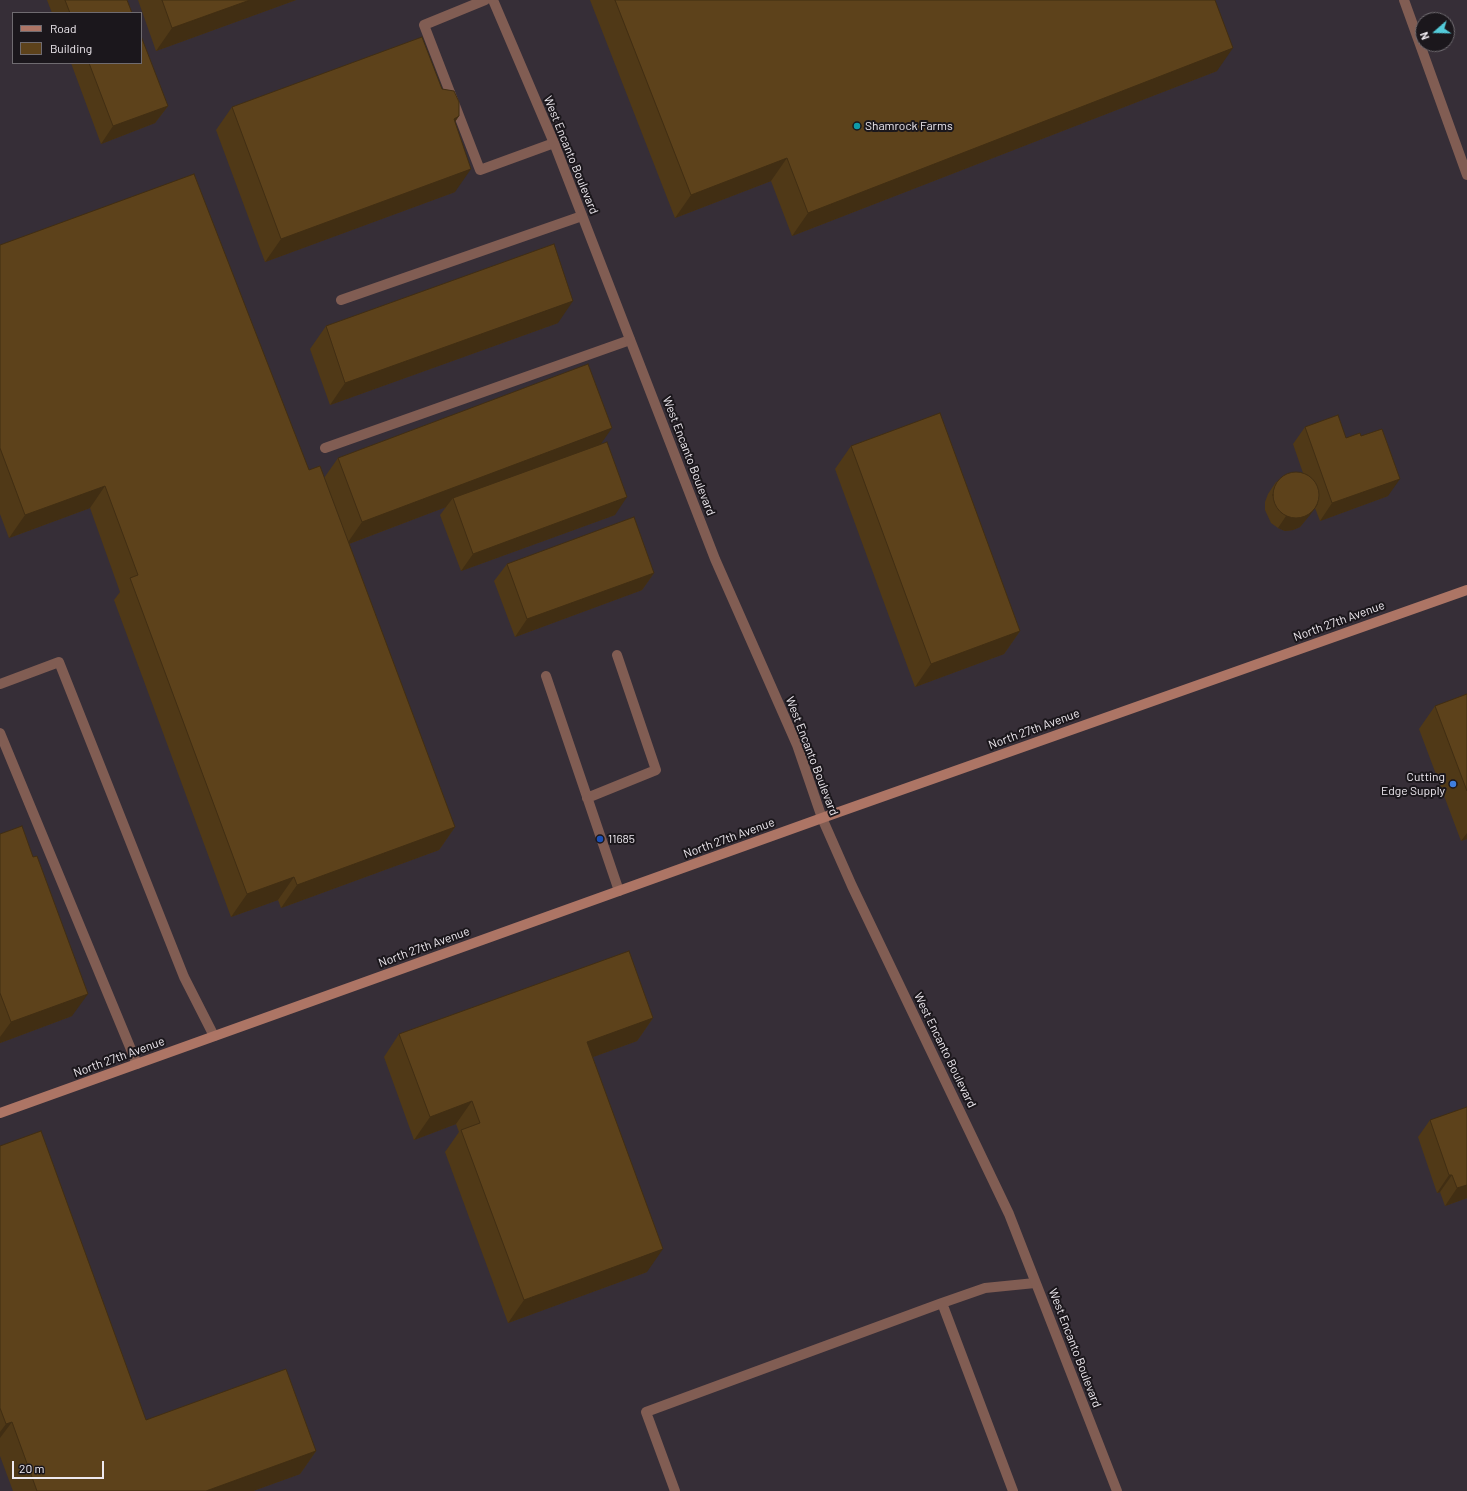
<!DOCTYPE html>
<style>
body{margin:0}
#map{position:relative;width:1467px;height:1491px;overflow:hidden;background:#362e37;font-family:Barlow,sans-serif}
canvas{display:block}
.legend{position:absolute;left:12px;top:12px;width:130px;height:52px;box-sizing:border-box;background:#1b171c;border:1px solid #6f6b70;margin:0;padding:5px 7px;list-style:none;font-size:12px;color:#eee9ef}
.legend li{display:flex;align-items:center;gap:8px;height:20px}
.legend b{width:20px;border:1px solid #6f6b70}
.north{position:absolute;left:1415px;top:12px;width:40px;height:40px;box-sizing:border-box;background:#1b171c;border:1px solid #6f6b70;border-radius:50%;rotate:250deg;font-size:11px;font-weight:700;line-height:16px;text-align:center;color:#eee9ef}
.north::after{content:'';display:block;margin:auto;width:14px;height:18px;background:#53cbda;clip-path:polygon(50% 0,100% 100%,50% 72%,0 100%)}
.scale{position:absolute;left:12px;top:1461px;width:92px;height:18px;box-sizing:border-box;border:2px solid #eee9ef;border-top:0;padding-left:5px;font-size:12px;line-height:14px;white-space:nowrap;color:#eee9ef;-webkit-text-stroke:3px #1b171c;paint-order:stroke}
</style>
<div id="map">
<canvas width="1467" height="1491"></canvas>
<ul class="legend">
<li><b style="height:5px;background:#ad7565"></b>Road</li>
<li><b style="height:11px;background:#5d421b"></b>Building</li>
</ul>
<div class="north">N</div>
<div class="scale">20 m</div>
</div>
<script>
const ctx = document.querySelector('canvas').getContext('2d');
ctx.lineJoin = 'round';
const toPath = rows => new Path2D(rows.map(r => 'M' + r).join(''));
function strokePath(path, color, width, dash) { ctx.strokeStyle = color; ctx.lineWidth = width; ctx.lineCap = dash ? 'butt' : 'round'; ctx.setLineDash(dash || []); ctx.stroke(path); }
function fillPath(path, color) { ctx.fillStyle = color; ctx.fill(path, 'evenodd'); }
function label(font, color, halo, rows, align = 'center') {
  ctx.font = font + ' Barlow,sans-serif'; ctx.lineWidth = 4; ctx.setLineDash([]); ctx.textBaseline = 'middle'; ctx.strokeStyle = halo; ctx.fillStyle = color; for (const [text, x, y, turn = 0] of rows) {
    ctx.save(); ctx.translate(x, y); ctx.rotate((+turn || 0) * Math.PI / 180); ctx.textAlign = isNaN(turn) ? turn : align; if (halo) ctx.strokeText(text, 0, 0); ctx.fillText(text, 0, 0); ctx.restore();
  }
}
const lane = toPath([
 [485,0,424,25,480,170,554,143],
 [341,300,582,216],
 [325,448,630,340],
 [546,676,619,891],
 [0,684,59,662,184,977,214,1036],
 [0,733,137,1064],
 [587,798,656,770,617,655],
 [942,1303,985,1288,1035,1283],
 [675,1491,646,1412,942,1303,1013,1491]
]);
const street = toPath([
 [493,0,554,143,715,559,797,745,822,818,852,886,1009,1214,1117,1491],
 [1404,0,1467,175]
]);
const secondary = toPath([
 [0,1113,822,818,1467,590]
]);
const wall = toPath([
 [47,0,127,0,132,13,52,13],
 [138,0,296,0,156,51],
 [590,0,1215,0,1217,71,792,236,771,181,675,218],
 [71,63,141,63,168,106,155,123,101,144],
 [442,89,459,116,455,122,455,192,265,262,216,130,232,107],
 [0,245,309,470,324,478,338,458,600,444,615,515,461,571,440,515,446,507,349,544,455,827,439,850,281,908,278,900,231,917,114,600,120,592,90,508,9,538,0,514],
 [558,323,330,405,310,349,326,326],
 [1305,427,1346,438,1388,496,1320,521,1315,508,1300,527,1293,530,1285,531,1278,528,1271,523,1265,510,1265,502,1268,494,1276,482,1303,473,1293,444],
 [851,446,1020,631,1004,654,915,687,835,469],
 [507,564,654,573,642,590,515,637,494,581],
 [1467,694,1467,839,1461,841,1419,729,1435,706],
 [0,834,72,1016,0,1043],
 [653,1018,637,1041,593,1057,647,1272,508,1323,445,1152,459,1132,456,1124,414,1140,384,1057,399,1034],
 [1430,1120,1467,1198,1445,1206,1440,1192,1437,1193,1418,1137],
 [0,1146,146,1420,316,1451,300,1474,253,1491,13,1491,0,1456]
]);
const shadedWall = toPath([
 [250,0,296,0,156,51,172,28],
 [1233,48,1217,71,792,236,808,213],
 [168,106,155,123,101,144,113,126],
 [459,116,443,138,454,119],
 [787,158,771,181,675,218,691,195],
 [471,169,455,192,265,262,281,239],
 [573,301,558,323,330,405,345,383],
 [612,428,596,451,453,498,446,507,346,545,362,522],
 [1400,479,1388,496,1320,521,1332,503],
 [105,486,90,508,9,538,25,515],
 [627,497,615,515,461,571,473,554],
 [1318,504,1310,515,1300,527,1293,530,1285,531,1278,528,1286,516],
 [654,573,642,590,515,637,527,619],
 [1020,631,1004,654,915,687,931,664],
 [455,827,439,850,281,908,297,885],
 [1467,833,1467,839,1461,841],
 [294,877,278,900,231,917,247,894],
 [88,994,72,1016,0,1043,0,1037,11,1022],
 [653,1018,637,1041,571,1065,587,1042],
 [472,1101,456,1124,414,1140,430,1117],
 [1449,1175,1452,1175,1440,1192,1437,1193],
 [1467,1185,1467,1198,1445,1206,1457,1188],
 [663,1249,647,1272,508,1323,524,1300],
 [12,1422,0,1438,0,1432,6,1424],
 [316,1451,300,1474,253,1491,206,1491]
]);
const building = toPath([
 [65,0,127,0,132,13,70,13,65,0],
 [162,0,250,0,172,28,162,0],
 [615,0,1215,0,1233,48,808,213,787,158,691,195,615,0],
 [141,36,168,106,113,126,89,63,141,63,141,36],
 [422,37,442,89,454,91,459,102,459,116,454,119,471,169,281,239,232,107,422,37],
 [194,174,309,470,320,466,455,827,297,885,294,877,247,894,130,578,138,575,105,486,25,515,0,448,0,245,194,174],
 [554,244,573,301,345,383,326,326,554,244],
 [588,364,612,428,362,522,338,458,588,364],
 [940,413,1020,631,931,664,851,446,940,413],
 [1338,415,1346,438,1360,433,1361,436,1382,429,1400,479,1332,503,1305,427,1338,415],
 [607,442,627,497,473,554,453,498,607,442],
 '1273 495a23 23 0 1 1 46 0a23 23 0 1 1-46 0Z',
 [634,517,654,573,527,619,507,564,634,517],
 [1467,694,1467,791,1435,706,1467,694],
 [22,826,33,857,37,856,88,994,11,1022,0,993,0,834,22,826],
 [629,951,653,1018,587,1042,663,1249,524,1300,461,1130,480,1123,472,1101,430,1117,399,1034,629,951],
 [1467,1107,1467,1185,1457,1188,1452,1175,1449,1175,1430,1120,1467,1107],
 [41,1131,146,1420,286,1369,316,1451,206,1491,37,1491,12,1422,6,1424,0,1408,0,1146,41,1131]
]);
const markers = [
 [857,126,4,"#0f9aa8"],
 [1453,784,4,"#3f7fe0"],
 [600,839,4,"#1a4fb4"]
];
const poiNames = [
 ["Shamrock Farms",865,126],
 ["Cutting",1445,777,"right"],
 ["Edge Supply",1445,791,"right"],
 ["11685",608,839]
];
const streetNames = [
 ["West Encanto Boulevard",571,155,68],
 ["West Encanto Boulevard",689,456,69],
 ["North 27th Avenue",1339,621,-20],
 ["North 27th Avenue",1034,729,-20],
 ["West Encanto Boulevard",812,756,69],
 ["North 27th Avenue",729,838,-20],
 ["North 27th Avenue",424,947,-20],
 ["West Encanto Boulevard",945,1050,64],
 ["North 27th Avenue",119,1057,-20],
 ["West Encanto Boulevard",1075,1348,69]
];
strokePath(lane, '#815d53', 10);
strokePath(street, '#815d53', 10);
strokePath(secondary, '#ad7565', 10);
fillPath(wall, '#503917');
fillPath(shadedWall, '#412e13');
fillPath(building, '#5d421b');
strokePath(building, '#412e13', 1);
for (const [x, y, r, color] of markers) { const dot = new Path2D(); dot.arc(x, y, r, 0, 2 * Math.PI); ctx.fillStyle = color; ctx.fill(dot); strokePath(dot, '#1b171c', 1.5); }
label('12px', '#eee9ef', '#1b171c', poiNames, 'left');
label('12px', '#eee9ef', '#1b171c', streetNames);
</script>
